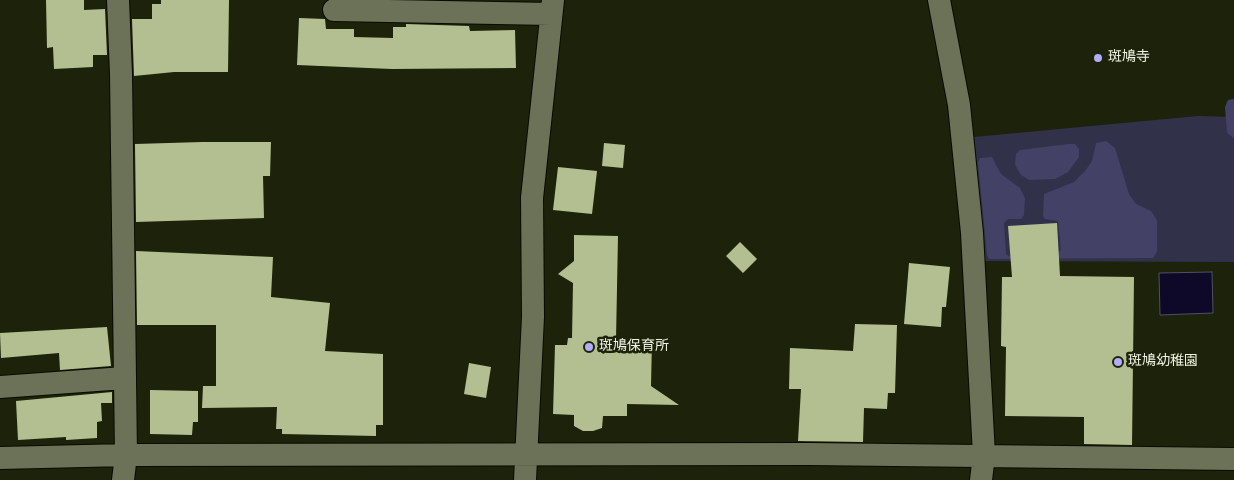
<!DOCTYPE html>
<meta charset="utf-8">
<style>
body{margin:0}
canvas{display:block;background:#1d220a}
</style>
<canvas width="1234" height="480"></canvas>
<script>
const ctx = document.querySelector('canvas').getContext('2d');
ctx.lineJoin = 'round';
function fillPath(path, color) { ctx.fillStyle = color; ctx.fill(path, 'evenodd'); }
const toPath = rows => new Path2D(rows.map(r => 'M' + r).join(''));
function strokePath(path, color, width, dash) { ctx.strokeStyle = color; ctx.lineWidth = width; ctx.lineCap = dash ? 'butt' : 'round'; ctx.setLineDash(dash || []); ctx.stroke(path); }
function label(font, color, halo, rows, align = 'center') {
  ctx.font = font + ' Jost,"Noto Sans JP",sans-serif'; ctx.lineWidth = 5; ctx.setLineDash([]); ctx.textBaseline = 'middle'; ctx.strokeStyle = halo; ctx.fillStyle = color; for (const [text, x, y, turn = 0] of rows) {
    ctx.save(); ctx.translate(x, y); ctx.rotate((+turn || 0) * Math.PI / 180); ctx.textAlign = isNaN(turn) ? turn : align; if (halo) ctx.strokeText(text, 0, 0); ctx.fillText(text, 0, 0); ctx.restore();
  }
}
const green = toPath([
 [1198,116,1234,117,1234,262,984,261,974,137]
]);
const forest = toPath([
 [1234,99,1234,138,1227,133,1225,107,1228,100],
 [1106,141,1115,148,1129,194,1136,204,1151,211,1157,220,1157,252,1153,258,989,259,987,255,978,162,980,158,992,157,1001,174,1020,188,1025,198,1024,215,1021,219,1008,219,1004,223,1006,254,1009,256,1058,253,1061,250,1058,221,1045,219,1043,216,1044,194,1074,182,1085,171,1092,161,1096,143],
 [1068,144,1075,144,1079,149,1079,157,1068,172,1055,179,1029,180,1021,175,1015,165,1016,154,1020,150]
]);
const water = toPath([
 [1212,272,1213,313,1160,315,1159,273,1212,272]
]);
const building = toPath([
 [46,0,84,0,84,10,105,9,107,55,93,55,93,67,54,69,53,47,47,48],
 [161,0,229,0,228,72,174,72,134,76,132,19,152,19,152,4,161,4],
 [299,18,325,19,326,29,354,29,354,37,393,38,393,27,406,27,406,24,469,26,470,31,515,30,516,68,392,69,297,65],
 [202,142,271,142,270,176,263,176,264,218,136,222,135,144],
 [604,143,625,145,623,168,602,166],
 [558,167,597,171,592,214,553,210],
 [1057,223,1060,276,1134,277,1132,445,1084,444,1084,417,1005,416,1006,347,1001,346,1002,277,1012,277,1008,226],
 [574,235,618,236,616,339,652,339,651,386,679,405,627,404,627,416,603,416,602,428,593,431,583,431,574,426,574,415,553,414,555,345,567,345,568,338,572,338,573,283,558,274,574,261],
 [740,242,757,259,743,273,726,256],
 [136,251,273,257,271,297,330,303,325,351,383,354,383,425,376,425,376,436,282,434,282,429,276,429,277,407,202,408,203,386,216,386,216,325,137,325],
 [909,263,950,267,946,307,942,307,941,327,904,324],
 [855,324,897,325,895,393,888,393,887,409,864,408,863,442,798,441,801,389,789,389,790,348,853,351],
 [107,327,111,366,60,370,59,353,1,358,0,333],
 [469,363,491,367,486,398,464,394],
 [150,390,198,391,198,422,193,422,192,435,150,434],
 [112,392,112,403,101,403,102,421,97,422,97,438,66,440,66,437,18,440,16,401]
]);
const minor = toPath([
 [118,0,121,74,126,455,123,480],
 [939,0,959,105,972,233,984,455,981,480],
 [334,10,551,14],
 [0,387,124,378],
 [0,458,126,455,809,454,1234,459],
 [525,480,533,317,532,198,553,0]
]);
const markers = [
 [1098,58,5,"#b0aefa"],
 [589,347,5,"#b0aefa"],
 [1118,362,5,"#b0aefa"]
];
const poiNames = [
 ["斑鳩寺",1108,58],
 ["斑鳩保育所",599,347],
 ["斑鳩幼稚園",1128,362]
];
fillPath(green, '#31314a');
fillPath(forest, '#434166');
fillPath(water, '#0e0929');
strokePath(water, '#514f61', 1);
fillPath(building, '#b3be91');
strokePath(minor, '#070b00', 24);
strokePath(minor, '#6b7257', 22);
for (const [x, y, r, color] of markers) { const dot = new Path2D(); dot.arc(x, y, r, 0, 2 * Math.PI); ctx.fillStyle = color; ctx.fill(dot); strokePath(dot, '#1d220a', 2); }
label('14px', '#eef2e3', '#1d220a', poiNames, 'left');
</script>
